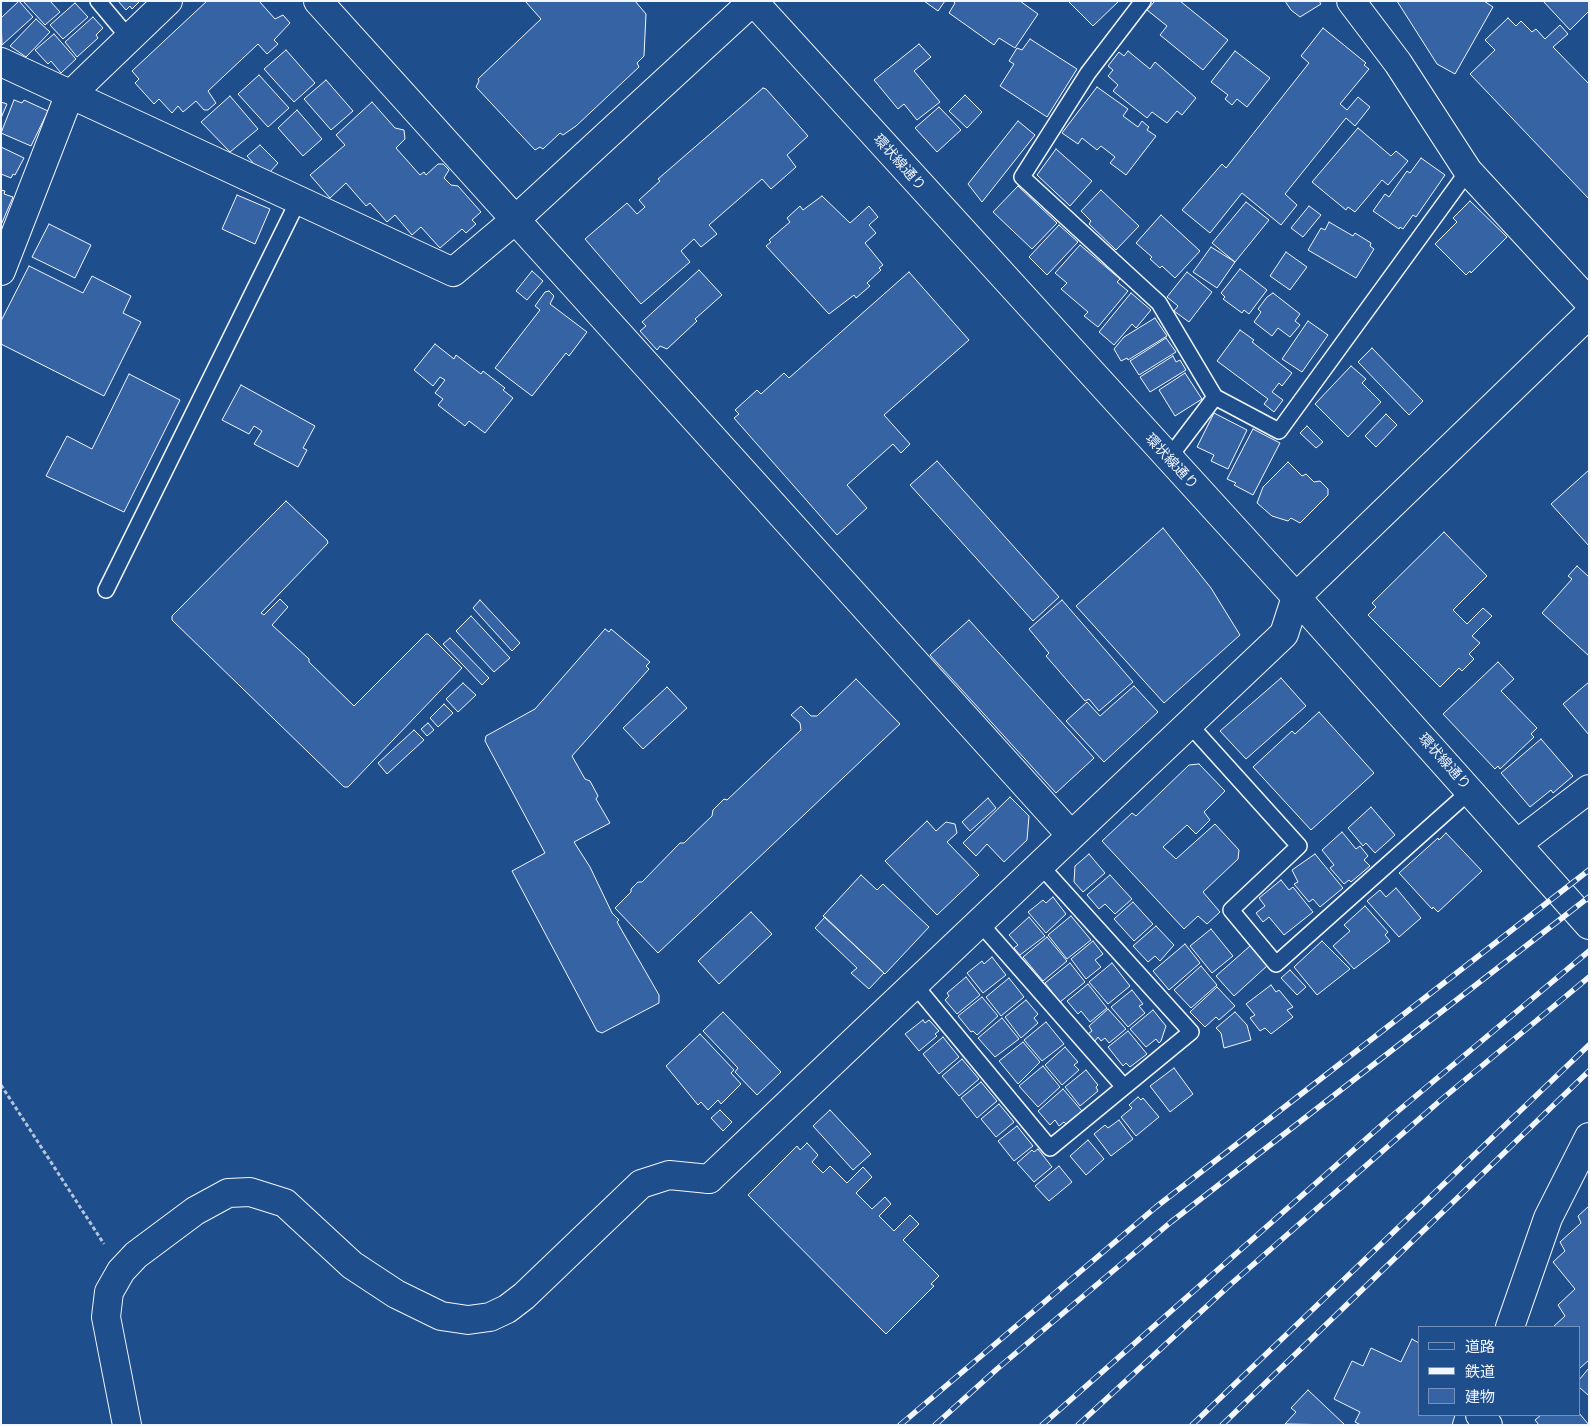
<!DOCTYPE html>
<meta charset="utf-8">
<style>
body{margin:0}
#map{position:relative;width:1590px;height:1426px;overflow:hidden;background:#1f4e8c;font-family:"DM Sans","Noto Sans JP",sans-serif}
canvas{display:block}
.frame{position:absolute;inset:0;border:2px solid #f2f6ff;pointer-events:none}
.legend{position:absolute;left:1418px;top:1326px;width:162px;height:90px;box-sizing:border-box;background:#1f4e8c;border:1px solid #7391ba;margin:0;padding:6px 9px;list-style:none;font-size:15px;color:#f2f6ff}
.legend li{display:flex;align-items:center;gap:10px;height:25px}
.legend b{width:25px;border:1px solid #7391ba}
</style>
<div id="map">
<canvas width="1590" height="1426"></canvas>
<div class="frame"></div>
<ul class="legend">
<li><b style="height:6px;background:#1f4e8c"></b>道路</li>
<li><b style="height:6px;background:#f2f6ff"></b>鉄道</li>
<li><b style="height:14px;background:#3563a3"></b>建物</li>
</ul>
</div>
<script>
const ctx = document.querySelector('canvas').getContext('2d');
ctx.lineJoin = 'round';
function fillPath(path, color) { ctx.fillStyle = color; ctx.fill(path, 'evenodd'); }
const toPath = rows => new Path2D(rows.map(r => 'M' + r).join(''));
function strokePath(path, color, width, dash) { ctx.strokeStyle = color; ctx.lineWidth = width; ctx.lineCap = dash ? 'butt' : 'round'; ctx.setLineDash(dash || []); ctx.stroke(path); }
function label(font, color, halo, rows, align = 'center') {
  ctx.font = font + ' "DM Sans","Noto Sans JP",sans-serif'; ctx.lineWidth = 4; ctx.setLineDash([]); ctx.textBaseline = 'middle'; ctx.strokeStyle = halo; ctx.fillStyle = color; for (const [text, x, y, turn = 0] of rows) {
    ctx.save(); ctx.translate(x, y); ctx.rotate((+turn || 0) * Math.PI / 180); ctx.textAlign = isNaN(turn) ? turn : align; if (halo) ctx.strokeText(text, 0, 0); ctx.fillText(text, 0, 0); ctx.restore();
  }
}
const building = toPath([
 [19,1,33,17,2,45,1,18,19,1],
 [23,1,50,1,60,12,45,25,23,1],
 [118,1,140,1,132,9,130,6,126,10,118,1],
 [207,1,259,1,275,19,283,15,290,23,274,40,278,44,267,54,258,44,208,91,216,103,208,110,204,110,196,101,183,112,178,106,172,113,159,99,154,104,135,83,139,79,132,71,207,1],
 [525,1,635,1,646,14,644,56,637,63,639,67,576,126,563,135,560,133,543,149,540,147,535,150,476,87,479,81,478,79,541,19,525,1],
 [924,1,945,1,938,11,924,1],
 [953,1,1020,1,1038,14,1015,48,999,38,994,45,949,13,955,3,953,1],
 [1068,1,1119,1,1093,26,1068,1],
 [1155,1,1180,1,1228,40,1203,70,1160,35,1167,26,1147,10,1155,1],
 [1285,1,1319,1,1321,4,1300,17,1291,10,1285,1],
 [1397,1,1484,1,1493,7,1455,74,1437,64,1397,1],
 [1543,1,1589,1,1589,11,1570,30,1543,1],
 [75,3,88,17,63,39,50,25,75,3],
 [93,17,103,28,96,35,98,38,77,57,65,42,93,17],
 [1508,18,1516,26,1521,21,1532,32,1536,29,1545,39,1560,25,1568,34,1553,47,1589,84,1589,199,1470,74,1495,50,1485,40,1508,18],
 [36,19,50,32,26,57,10,46,36,19],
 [1323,28,1366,63,1364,65,1369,69,1340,104,1347,110,1358,97,1370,107,1355,126,1346,118,1285,194,1297,205,1281,225,1242,193,1210,233,1182,210,1222,164,1226,168,1309,63,1301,56,1323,28],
 [54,34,76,59,61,73,51,61,48,64,35,50,54,34],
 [1030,39,1077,69,1047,117,1000,86,1014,64,1009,61,1017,48,1022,50,1030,39],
 [919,44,931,57,914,71,940,102,917,120,904,104,898,109,874,80,919,44],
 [286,50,315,83,294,102,264,69,286,50],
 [1128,51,1150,69,1155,62,1196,98,1182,115,1177,111,1167,123,1152,112,1147,118,1113,91,1118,85,1108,76,1113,70,1108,66,1119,52,1124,56,1128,51],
 [1235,51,1270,78,1247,107,1237,99,1232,105,1225,99,1228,95,1211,82,1235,51],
 [259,75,289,108,268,127,238,94,259,75],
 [326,80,353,111,331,130,304,99,326,80],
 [1097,87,1128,109,1123,116,1138,127,1142,121,1149,127,1147,130,1156,136,1126,175,1110,163,1115,157,1101,146,1097,150,1082,138,1078,144,1062,133,1097,87],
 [763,88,766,89,808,136,787,155,796,167,771,189,762,179,709,225,717,234,701,247,694,239,681,251,690,262,641,304,585,239,627,203,637,214,645,207,639,200,660,181,658,179,763,88],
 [965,95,982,112,967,128,949,111,965,95],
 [230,96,258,129,230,152,201,122,230,96],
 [14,100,22,103,24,100,48,111,31,146,1,133,14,100],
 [1,102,7,104,1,118,1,102],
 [372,102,395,128,404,130,405,139,396,148,420,175,424,172,426,175,438,164,443,164,449,170,444,178,451,185,458,186,481,212,472,220,476,224,466,233,462,229,440,248,421,227,412,235,395,215,387,222,370,203,366,206,346,183,330,198,310,175,345,145,336,135,372,102],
 [939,107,961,130,937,152,915,128,939,107],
 [297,110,322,139,303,156,278,128,297,110],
 [1018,121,1035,135,982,202,968,184,1018,121],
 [1358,128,1391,156,1396,151,1408,161,1388,185,1382,180,1355,212,1348,207,1346,210,1312,182,1358,128],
 [260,145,278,163,270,172,255,165,247,156,260,145],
 [1,147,24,158,15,175,13,174,11,178,1,174,1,147],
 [1056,149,1092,181,1070,206,1037,175,1056,149],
 [1421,158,1445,175,1416,217,1413,215,1403,229,1400,227,1399,229,1373,211,1385,194,1389,197,1407,171,1410,173,1421,158],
 [1018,186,1057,223,1032,249,993,212,1018,186],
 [1,190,5,191,4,194,13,197,1,225,1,190],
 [1101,190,1139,226,1116,250,1089,224,1091,221,1081,211,1101,190],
 [237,195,270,209,255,244,222,229,237,195],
 [822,196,850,223,869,206,878,217,869,225,876,233,865,243,883,265,879,268,881,270,867,283,870,286,856,298,854,295,829,314,766,246,771,242,769,240,790,222,787,218,800,206,803,210,822,196],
 [1470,201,1507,237,1471,273,1470,271,1466,275,1435,244,1457,222,1453,218,1470,201],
 [1246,202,1269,220,1235,262,1212,243,1246,202],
 [1309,206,1321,215,1303,237,1291,228,1309,206],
 [1161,215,1200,251,1175,278,1162,266,1160,268,1150,259,1152,257,1136,243,1161,215],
 [1329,222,1353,236,1355,233,1371,243,1370,246,1374,249,1356,278,1308,250,1321,228,1325,230,1329,222],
 [49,224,91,245,75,278,32,257,49,224],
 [1059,225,1078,242,1047,275,1029,257,1059,225],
 [1080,245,1120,279,1117,282,1128,291,1098,327,1084,316,1088,312,1061,289,1067,283,1055,273,1080,245],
 [1211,247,1235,262,1217,288,1193,272,1211,247],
 [1286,252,1307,267,1290,290,1270,276,1286,252],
 [29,266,83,293,92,276,131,296,123,313,141,322,104,396,1,344,1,321,29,266],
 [1240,269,1267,290,1249,314,1244,310,1242,313,1223,299,1225,297,1221,293,1240,269],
 [699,270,722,295,695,319,697,321,667,349,660,346,657,350,640,331,646,326,642,322,699,270],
 [532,271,543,281,527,300,516,291,532,271],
 [909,272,969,340,884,415,910,444,901,453,893,444,847,485,867,508,837,535,734,418,739,414,735,410,757,390,761,394,784,373,789,378,909,272],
 [1187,272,1212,292,1189,322,1174,311,1178,306,1167,297,1187,272],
 [549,291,554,296,550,304,587,332,569,356,566,353,532,396,495,368,540,310,535,306,545,292,549,291],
 [1131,293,1151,310,1136,328,1132,324,1114,345,1099,332,1131,293],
 [1273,293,1300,314,1295,321,1300,325,1290,337,1278,328,1272,336,1254,322,1261,312,1258,309,1267,297,1273,293],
 [1155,318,1167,336,1128,360,1127,358,1121,361,1114,349,1124,337,1155,318],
 [1308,321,1328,335,1302,372,1282,359,1308,321],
 [1240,330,1254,340,1252,342,1292,373,1282,386,1279,383,1272,392,1283,400,1274,412,1264,404,1268,399,1217,361,1240,330],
 [1166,338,1176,352,1139,375,1130,361,1166,338],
 [435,344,454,359,456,355,481,374,483,371,505,388,503,390,513,398,485,433,469,421,465,426,438,405,443,399,435,393,445,380,440,377,433,386,414,370,435,344],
 [1372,348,1423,401,1409,415,1358,362,1372,348],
 [1173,356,1176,362,1180,360,1186,370,1150,392,1140,377,1173,356],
 [1351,366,1366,379,1362,383,1381,402,1348,437,1315,404,1351,366],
 [1185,373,1202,399,1175,416,1159,390,1185,373],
 [129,374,180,400,124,512,46,476,67,436,92,449,129,374],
 [241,385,315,426,303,448,307,450,298,467,254,444,262,431,254,426,249,434,222,420,241,385],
 [1214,413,1247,430,1228,469,1211,461,1214,455,1197,447,1214,413],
 [1386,414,1397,425,1376,447,1365,436,1386,414],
 [1307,426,1323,442,1316,448,1300,433,1307,426],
 [1253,429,1280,443,1253,495,1234,485,1236,483,1227,479,1253,429],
 [937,461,1059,597,1033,621,910,485,937,461],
 [1288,462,1302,476,1306,474,1314,482,1320,481,1328,489,1328,495,1300,523,1291,518,1288,521,1272,516,1257,503,1263,487,1288,462],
 [1589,470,1589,546,1551,504,1589,470],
 [286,501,327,540,328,543,261,613,264,615,280,599,288,607,272,625,309,659,309,662,354,706,426,634,428,634,462,668,348,787,344,787,172,620,172,616,286,501],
 [1163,528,1211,588,1240,635,1164,703,1076,606,1163,528],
 [1444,532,1487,576,1453,610,1467,624,1483,608,1492,616,1472,636,1480,643,1469,654,1474,659,1462,671,1459,668,1440,687,1368,615,1376,607,1372,603,1444,532],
 [1577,566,1589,577,1589,656,1542,613,1572,579,1568,576,1577,566],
 [480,600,520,643,512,651,473,608,480,600],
 [1062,600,1133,682,1099,711,1089,699,1085,701,1046,656,1049,653,1029,629,1062,600],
 [471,616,510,658,494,672,456,631,471,616],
 [969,620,1094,758,1056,793,930,655,969,620],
 [605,629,609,632,611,629,650,662,646,666,649,669,572,756,585,779,590,781,598,796,596,799,610,823,574,842,590,867,612,913,619,920,617,922,659,995,659,1003,602,1033,597,1031,512,871,545,853,485,741,486,736,535,709,605,629],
 [450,638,489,678,482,685,443,644,450,638],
 [1498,662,1514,679,1501,691,1537,728,1531,734,1534,737,1500,769,1498,766,1495,769,1443,714,1498,662],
 [1281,678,1306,706,1246,759,1220,731,1281,678],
 [856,679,900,724,658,953,615,908,631,892,631,889,638,882,642,882,680,843,684,843,712,816,713,810,724,799,727,800,801,730,800,723,791,715,801,706,811,716,817,716,856,679],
 [1589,682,1589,735,1563,704,1589,682],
 [463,683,476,695,458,712,446,699,463,683],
 [1134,686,1158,712,1104,762,1066,721,1087,702,1100,716,1134,686],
 [667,687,687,708,643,749,623,728,667,687],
 [444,704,453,713,438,727,430,718,444,704],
 [1319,712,1374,773,1311,830,1253,767,1292,731,1295,734,1319,712],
 [428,723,434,730,427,736,421,729,428,723],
 [414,730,424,740,387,774,378,763,414,730],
 [1541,739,1573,776,1553,793,1551,790,1530,807,1501,773,1541,739],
 [1199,764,1225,791,1204,812,1210,820,1196,834,1187,825,1163,847,1176,859,1215,824,1239,850,1238,859,1203,892,1220,912,1207,924,1198,916,1184,929,1102,841,1132,813,1136,816,1189,765,1199,764],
 [1010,797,1029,816,1027,840,1004,862,987,844,976,856,963,843,1010,797],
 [988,798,996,808,970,831,962,822,988,798],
 [1371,807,1395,835,1375,853,1366,843,1363,846,1348,828,1371,807],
 [927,821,936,831,946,822,955,824,957,833,947,842,979,875,937,915,885,861,927,821],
 [1342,832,1356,849,1360,846,1368,856,1364,860,1370,866,1351,882,1349,880,1344,884,1330,868,1334,865,1322,850,1342,832],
 [1446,833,1482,871,1438,912,1433,907,1432,909,1399,873,1438,838,1439,840,1446,833],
 [1089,854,1105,873,1083,892,1074,882,1075,866,1089,854],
 [1315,854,1343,888,1320,907,1313,899,1309,902,1294,884,1298,882,1292,870,1315,854],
 [861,875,877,890,883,884,929,927,885,974,823,916,861,875],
 [1110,875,1132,899,1115,914,1105,904,1099,909,1087,895,1110,875],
 [1281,880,1289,890,1293,887,1313,912,1284,935,1269,917,1263,922,1256,913,1265,906,1259,898,1281,880],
 [1396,888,1421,918,1399,937,1367,901,1380,890,1386,897,1396,888],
 [1053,897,1066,914,1046,933,1028,912,1043,900,1046,903,1053,897],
 [1133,902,1153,924,1134,941,1114,919,1133,902],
 [1365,906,1388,932,1385,935,1390,941,1354,969,1333,946,1350,931,1344,925,1365,906],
 [751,912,772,934,719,984,698,961,751,912],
 [1071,916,1091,940,1067,959,1048,935,1071,916],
 [825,917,884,973,869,989,851,973,857,968,815,928,825,917],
 [1029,917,1045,936,1020,955,1014,948,1018,945,1009,935,1029,917],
 [1156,926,1174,945,1160,961,1155,956,1148,962,1133,946,1156,926],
 [1211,929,1233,956,1212,973,1190,946,1211,929],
 [1047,937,1067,961,1043,981,1023,957,1047,937],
 [1093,941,1103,954,1095,960,1101,967,1086,979,1071,959,1093,941],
 [1322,941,1350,969,1317,995,1294,967,1322,941],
 [1185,944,1200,963,1169,990,1153,971,1185,944],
 [1250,946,1268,965,1234,996,1216,976,1250,946],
 [992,957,1006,975,983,993,967,973,982,961,984,964,992,957],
 [1070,963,1085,982,1060,1002,1045,983,1070,963],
 [1112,963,1130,986,1108,1004,1089,982,1112,963],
 [1201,966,1217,985,1191,1008,1174,990,1201,966],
 [1290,970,1306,987,1297,995,1281,978,1290,970],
 [966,977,980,995,957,1014,945,1000,949,996,947,993,966,977],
 [1009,978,1024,997,1001,1016,986,997,1009,978],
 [1088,984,1107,1008,1090,1022,1081,1011,1078,1014,1067,1001,1088,984],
 [1271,985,1276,992,1279,990,1293,1007,1287,1010,1293,1017,1271,1034,1265,1028,1260,1031,1250,1018,1255,1015,1246,1004,1271,985],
 [1217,987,1235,1006,1219,1020,1216,1017,1205,1027,1190,1012,1217,987],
 [1132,990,1143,1004,1139,1006,1145,1013,1128,1027,1111,1007,1132,990],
 [982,997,998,1016,977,1035,973,1031,971,1032,958,1016,982,997],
 [1026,1000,1038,1014,1034,1018,1038,1023,1021,1038,1005,1017,1026,1000],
 [1108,1009,1126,1029,1109,1043,1105,1038,1101,1041,1098,1037,1095,1041,1088,1034,1092,1031,1089,1026,1108,1009],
 [1153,1010,1166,1026,1161,1041,1159,1043,1156,1039,1146,1047,1130,1029,1153,1010],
 [723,1012,781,1072,757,1095,735,1072,738,1068,703,1031,723,1012],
 [1235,1012,1247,1025,1251,1040,1224,1048,1221,1033,1216,1028,1235,1012],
 [1002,1018,1019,1039,995,1057,978,1038,1002,1018],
 [923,1020,925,1023,929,1020,939,1031,935,1034,937,1036,919,1051,905,1034,923,1020],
 [1046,1022,1064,1044,1042,1061,1024,1040,1046,1022],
 [1128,1031,1147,1054,1130,1067,1126,1063,1123,1066,1108,1047,1128,1031],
 [700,1034,734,1070,731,1073,741,1084,721,1104,718,1100,708,1110,701,1102,698,1105,666,1066,700,1034],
 [943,1037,959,1057,939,1074,923,1054,943,1037],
 [1023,1042,1040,1062,1018,1084,999,1061,1023,1042],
 [1065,1047,1078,1062,1074,1065,1079,1070,1062,1085,1045,1065,1065,1047],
 [962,1059,979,1079,959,1096,942,1076,962,1059],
 [1043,1066,1060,1087,1038,1107,1019,1086,1043,1066],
 [1174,1068,1193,1094,1170,1112,1150,1086,1174,1068],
 [1086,1070,1098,1085,1096,1087,1098,1091,1080,1106,1065,1087,1086,1070],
 [981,1082,997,1101,977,1118,961,1098,981,1082],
 [1063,1089,1082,1111,1066,1124,1064,1122,1059,1126,1055,1120,1050,1125,1038,1111,1063,1089],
 [1138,1097,1141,1100,1143,1098,1159,1117,1136,1136,1121,1117,1132,1108,1129,1105,1138,1097],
 [999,1104,1014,1122,996,1137,981,1119,999,1104],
 [720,1110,732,1122,723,1131,711,1118,720,1110],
 [830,1110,871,1154,853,1170,813,1126,830,1110],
 [1119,1120,1133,1139,1111,1156,1094,1134,1105,1125,1108,1128,1119,1120],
 [1017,1126,1033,1146,1014,1161,998,1141,1017,1126],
 [1088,1140,1104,1159,1086,1175,1070,1156,1088,1140],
 [807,1143,818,1155,812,1162,823,1173,830,1166,847,1183,863,1167,872,1177,856,1193,872,1209,885,1197,891,1204,879,1216,894,1231,910,1215,919,1224,903,1240,939,1276,931,1284,934,1286,886,1334,748,1195,797,1146,800,1150,807,1143],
 [1038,1149,1052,1167,1034,1182,1017,1163,1032,1150,1034,1152,1038,1149],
 [1059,1166,1072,1182,1049,1201,1035,1186,1059,1166],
 [1589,1206,1589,1360,1579,1369,1579,1327,1553,1327,1565,1316,1558,1305,1575,1289,1553,1262,1565,1251,1560,1242,1581,1223,1578,1216,1589,1206],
 [1412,1339,1419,1343,1419,1415,1455,1415,1452,1425,1361,1425,1355,1422,1360,1412,1334,1399,1352,1361,1363,1366,1371,1348,1401,1362,1412,1339],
 [1589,1368,1589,1396,1579,1387,1579,1380,1589,1368],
 [1308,1390,1345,1425,1285,1424,1296,1412,1291,1408,1308,1390],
 [1579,1413,1589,1425,1539,1425,1535,1420,1541,1415,1579,1413]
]);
const path = toPath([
 [1,1085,104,1244]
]);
const service = toPath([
 [98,1,129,38],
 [1143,1,1088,73,1022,177,1159,303,1215,397],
 [1168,459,1215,397,1279,431,1468,171],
 [106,590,298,201],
 [1188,723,1299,846,1231,910,1276,964,1470,791],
 [979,922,1124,1087],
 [914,984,1050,1148,1191,1032,1039,864]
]);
const minor = toPath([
 [318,1,1070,834],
 [1,62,453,272,515,220,753,1],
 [1,271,69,96,168,1],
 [1517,844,1589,789],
 [1510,1327,1548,1218,1589,1137],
 [1480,1415,1488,1425],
 [127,1425,106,1317,109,1292,121,1271,136,1255,195,1211,228,1193,250,1192,285,1203,352,1265,396,1294,441,1316,468,1320,490,1317,507,1309,524,1296,641,1184,669,1175,709,1179]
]);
const tertiary = toPath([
 [753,1,1296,597,1589,925],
 [1351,1,1398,63,1468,171,1589,302],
 [709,1179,1284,634,1296,597,1589,314]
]);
const rail = toPath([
 [900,1425,1156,1207,1589,870],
 [935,1425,997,1369,1171,1222,1589,897],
 [1042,1425,1392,1116,1589,951],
 [1078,1425,1231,1284,1442,1099,1589,977],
 [1192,1425,1589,1045],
 [1222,1425,1589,1071]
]);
const streetNames = [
 ["環状線通り",899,163,48],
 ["環状線通り",1171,462,47],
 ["環状線通り",1444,762,48]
];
fillPath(building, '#3563a3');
strokePath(building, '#f2f6ff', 1);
strokePath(service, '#f2f6ff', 18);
strokePath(minor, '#f2f6ff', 30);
strokePath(tertiary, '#f2f6ff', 30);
strokePath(path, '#b3c4dc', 3, [4, 2.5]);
strokePath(service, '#1f4e8c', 15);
strokePath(minor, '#1f4e8c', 28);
strokePath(tertiary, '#1f4e8c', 28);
strokePath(rail, '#f2f6ff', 5.5);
strokePath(rail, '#1f4e8c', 4, [11]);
label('14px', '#f2f6ff', '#1f4e8c', streetNames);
</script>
